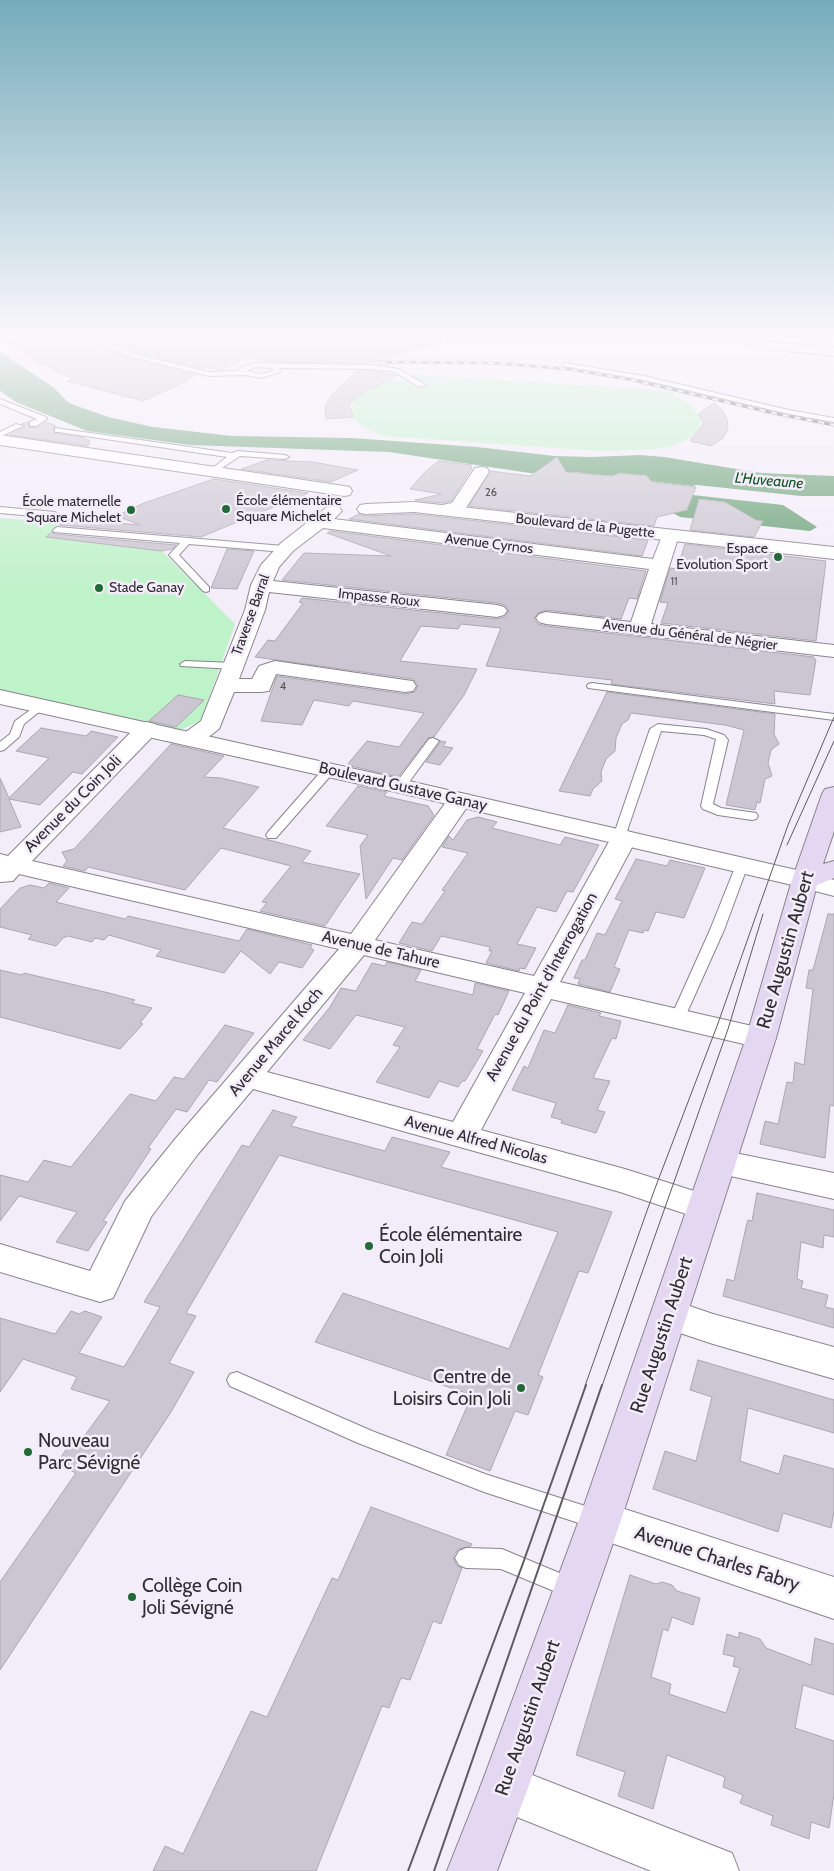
<!DOCTYPE html>
<meta charset="utf-8">
<style>
body{margin:0}
canvas{display:block;background:#f3edf9}
</style>
<canvas width="834" height="1871"></canvas>
<script>
const ctx = document.querySelector('canvas').getContext('2d');
ctx.lineJoin = 'round';
function fillPath(path, color) { ctx.fillStyle = color; ctx.fill(path, 'evenodd'); }
const toPath = rows => new Path2D(rows.map(r => 'M' + r).join(''));
function strokePath(path, color, width, dash) { ctx.strokeStyle = color; ctx.lineWidth = width; ctx.lineCap = dash ? 'butt' : 'round'; ctx.setLineDash(dash || []); ctx.stroke(path); }
function label(font, color, halo, rows, align = 'center') {
  ctx.font = font + ' Cabin,sans-serif'; ctx.lineWidth = 5; ctx.setLineDash([]); ctx.textBaseline = 'middle'; ctx.strokeStyle = halo; ctx.fillStyle = color; for (const [text, x, y, turn = 0] of rows) {
    ctx.save(); ctx.translate(x, y); ctx.rotate((+turn || 0) * Math.PI / 180); ctx.textAlign = isNaN(turn) ? turn : align; if (halo) ctx.strokeText(text, 0, 0); ctx.fillText(text, 0, 0); ctx.restore();
  }
}
const green = toPath([
 [406,374,673,391,675,396,689,404,696,411,701,421,700,426,694,435,687,440,671,446,658,449,600,451,383,436,363,427,353,417,351,408,354,401,359,395,386,381,401,380],
 [0,518,60,523,47,537,162,551,235,624,201,721,180,730,0,691]
]);
const water = toPath([
 [0,352,53,387,69,403,108,417,153,427,232,436,352,438,477,447,555,456,591,457,640,455,664,457,761,473,834,476,834,496,801,496,697,485,692,486,574,472,570,476,530,473,389,452,190,445,87,431,16,402,0,391],
 [692,495,783,505,817,527,810,531,680,517,644,497]
]);
const building = toPath([
 [9,337,84,337,131,359,195,375,187,381,143,401,67,381,73,379,40,363,9,342,14,341,9,337],
 [98,337,441,337,442,342,368,363,279,362,245,358,220,370,206,367,204,369,136,352,98,337],
 [357,371,372,371,397,376,359,395,349,405,353,417,326,419,325,406,331,396,357,371],
 [714,403,723,411,727,420,728,429,723,438,711,446,690,441,704,423,698,414,714,403],
 [28,422,29,427,36,428,46,422,56,426,53,428,54,433,81,437,90,441,88,446,10,435,24,428,25,425,22,424,28,422],
 [557,457,566,472,612,476,620,473,639,475,646,475,652,482,696,487,687,510,657,517,654,526,469,506,490,471,530,476,557,457],
 [267,460,313,462,358,470,331,482,241,469,267,460],
 [439,461,472,465,470,468,472,468,451,501,442,503,415,500,442,494,410,489,426,471,439,461],
 [214,479,308,493,201,537,59,525,65,519,140,525,117,516,144,503,214,479],
 [699,499,725,502,756,520,763,521,754,537,690,530,699,499],
 [359,514,366,516,414,514,648,540,642,556,349,519,359,514],
 [331,531,646,571,637,599,629,598,621,619,546,610,538,613,534,619,538,624,546,626,814,657,814,659,816,660,810,695,774,691,775,704,611,684,612,680,486,666,501,628,461,624,458,629,421,626,400,661,477,669,464,695,434,737,428,738,398,777,347,765,367,741,399,747,424,713,353,701,349,706,314,700,302,725,261,721,277,676,405,694,415,692,418,685,413,679,255,657,268,640,275,641,303,603,299,602,302,598,497,619,505,617,509,611,505,605,497,603,282,580,304,553,391,556,327,533,331,531],
 [52,532,54,534,176,545,172,549,161,551,46,537,52,532],
 [685,544,826,561,816,641,661,623,668,603,660,602,670,568,677,569,685,544],
 [227,549,254,551,237,589,211,588,227,549],
 [607,692,775,714,774,734,779,744,771,750,768,763,772,776,765,779,760,803,757,802,755,810,726,805,744,730,725,725,631,713,628,720,622,724,616,738,615,751,606,759,601,772,602,781,593,789,590,796,559,791,607,692],
 [178,695,204,700,176,727,149,721,178,695],
 [41,728,86,736,91,731,118,737,82,774,73,772,40,805,9,799,21,827,0,832,0,778,9,798,49,758,16,751,41,728],
 [441,741,446,742,443,746,453,748,440,765,426,762,441,741],
 [171,744,224,756,204,777,221,778,259,787,223,828,311,851,302,862,360,874,325,926,260,911,267,903,262,902,291,866,221,848,185,890,88,867,85,871,63,866,67,861,62,852,74,849,171,744],
 [358,786,387,792,384,796,428,806,434,815,402,860,393,858,366,899,360,846,368,835,326,826,358,786],
 [478,817,497,822,492,828,560,845,565,837,599,845,573,892,567,891,556,912,537,907,517,944,536,948,525,969,520,968,519,971,486,963,492,951,489,951,490,947,441,936,432,951,399,943,412,922,422,924,445,891,442,890,468,853,442,847,449,836,453,840,467,820,478,817],
 [636,859,667,866,670,860,705,868,684,918,656,912,648,931,644,930,643,933,629,930,614,967,620,969,610,992,578,984,580,979,574,978,582,960,585,960,597,933,605,935,622,901,615,899,636,859],
 [49,883,69,888,56,902,125,919,128,916,239,941,247,929,312,945,310,948,314,950,302,968,279,962,270,974,241,951,224,973,156,956,161,950,109,935,104,940,95,938,92,942,68,936,63,938,56,946,28,939,32,935,0,927,0,909,20,888,30,885,44,888,49,883],
 [828,914,834,914,834,1106,830,1105,825,1158,760,1144,765,1121,778,1124,787,1082,793,1083,795,1062,804,1065,813,989,806,988,809,970,813,970,828,914],
 [387,962,421,970,415,981,473,995,475,983,509,991,498,1015,495,1014,477,1049,483,1051,465,1081,462,1081,458,1087,439,1081,429,1098,376,1082,400,1047,393,1045,405,1027,356,1015,330,1049,303,1040,330,1007,341,988,356,991,372,963,385,966,387,962],
 [0,970,22,975,24,973,109,993,135,1000,132,1003,152,1008,140,1023,143,1024,120,1049,0,1017,0,970],
 [568,1005,601,1013,599,1016,621,1021,616,1039,612,1038,593,1078,610,1081,597,1110,605,1112,596,1133,561,1123,562,1120,551,1117,556,1103,512,1090,524,1066,528,1068,544,1030,555,1033,568,1005],
 [225,1025,254,1033,217,1082,209,1080,187,1112,176,1109,148,1148,151,1149,103,1221,107,1222,88,1251,56,1242,77,1212,19,1196,0,1221,0,1175,28,1182,44,1160,71,1167,130,1094,156,1101,174,1077,184,1079,225,1025],
 [273,1110,297,1117,291,1126,385,1151,392,1137,450,1152,441,1167,612,1212,588,1273,579,1271,538,1375,543,1377,528,1415,515,1411,490,1471,446,1455,472,1395,315,1342,343,1293,509,1349,558,1232,279,1155,186,1313,196,1316,169,1363,194,1372,171,1412,0,1670,0,1582,76,1473,56,1464,71,1443,77,1446,110,1401,71,1389,77,1377,23,1359,0,1392,0,1318,55,1334,71,1311,79,1314,85,1311,102,1317,79,1353,124,1367,160,1307,144,1302,242,1145,249,1147,273,1110],
 [757,1193,834,1210,834,1237,824,1235,823,1248,801,1242,797,1279,803,1281,801,1288,828,1295,825,1307,834,1309,834,1328,723,1296,727,1279,734,1281,746,1227,748,1220,752,1221,757,1193],
 [698,1360,834,1400,834,1433,748,1408,740,1461,779,1474,784,1455,834,1469,834,1511,831,1528,783,1513,778,1532,653,1489,665,1451,696,1461,712,1397,690,1390,698,1360],
 [371,1507,472,1544,471,1546,458,1549,453,1557,457,1566,462,1568,441,1624,433,1621,410,1680,401,1678,389,1708,382,1706,316,1871,153,1871,165,1846,183,1854,251,1711,267,1717,332,1578,338,1580,371,1507],
 [630,1575,656,1584,662,1582,672,1585,677,1591,700,1598,693,1625,672,1617,668,1631,663,1629,651,1677,671,1684,669,1694,726,1713,740,1668,733,1666,735,1657,723,1654,727,1634,739,1638,739,1632,760,1639,766,1648,811,1665,815,1638,834,1644,834,1695,803,1685,795,1728,834,1741,834,1794,829,1828,811,1822,809,1839,771,1825,773,1816,740,1803,743,1795,723,1787,725,1777,667,1755,653,1809,618,1796,625,1772,576,1755,630,1575]
]);
const service = toPath([
 [86,337,94,337,135,354,209,372,239,371,241,367,256,363,372,365,399,369,426,385,419,387,395,372,372,369,279,368,280,372,261,378,245,375,209,376,131,357,86,337],
 [256,367,271,368,274,370,261,374,247,371,256,367],
 [565,363,644,376,789,410,834,418,834,422,789,414,644,380,563,366,562,365,565,363],
 [0,399,46,417,47,419,36,426,30,426,30,422,37,419,0,404,0,399],
 [16,424,23,426,0,437,0,432,16,424],
 [55,428,232,453,238,451,285,455,289,457,285,459,240,456,213,474,210,474,210,470,227,457,58,432,55,432,55,428],
 [0,507,55,512,59,515,55,518,0,513,0,507],
 [57,527,284,546,289,549,284,552,189,544,179,555,209,587,209,591,206,592,203,591,169,555,180,543,54,532,53,530,57,527],
 [185,661,234,663,239,666,234,669,181,666,180,664,185,661],
 [592,683,834,714,834,720,588,688,587,686,588,684,592,683],
 [40,703,46,706,44,708,24,724,19,737,4,750,0,751,0,742,10,734,15,721,40,703],
 [658,724,706,729,724,735,728,740,713,804,721,808,756,813,758,816,756,819,752,820,718,815,703,809,701,806,716,739,704,735,661,731,625,837,623,840,615,840,613,837,650,729,658,724],
 [433,738,439,741,404,789,396,789,394,786,396,783,429,739,433,738],
 [329,766,333,767,335,770,333,773,276,838,268,838,266,835,268,832,325,767,329,766],
 [742,861,748,865,724,930,685,1017,683,1020,678,1022,673,1020,671,1017,710,930,736,865,742,861],
 [237,1372,372,1431,485,1474,604,1512,607,1519,604,1526,597,1529,484,1492,358,1443,230,1386,227,1380,230,1374,237,1372],
 [466,1548,502,1549,581,1582,584,1589,581,1596,573,1599,501,1569,466,1568,459,1565,455,1558,459,1551,466,1548]
]);
const minor = toPath([
 [730,337,752,337,767,341,834,348,834,356,767,349,732,340,730,337],
 [481,467,487,468,489,472,464,511,443,515,437,514,434,510,437,506,452,503,475,468,481,467],
 [333,506,339,507,342,511,334,519,653,559,664,531,670,530,676,531,679,535,651,624,834,645,834,657,546,624,539,622,536,618,539,614,546,612,631,622,649,569,323,528,293,551,279,567,273,581,497,605,504,607,507,611,504,615,497,617,269,592,265,610,239,679,252,679,259,666,275,661,405,680,413,681,416,686,413,691,405,692,276,674,269,691,261,692,234,692,219,729,199,744,191,746,183,744,180,739,183,734,201,721,245,610,251,585,261,565,281,543,327,507,333,506],
 [147,722,155,724,158,729,155,734,32,861,351,934,451,795,460,793,469,795,472,800,375,940,534,976,611,838,615,833,624,830,633,833,637,838,560,982,761,1028,772,1031,776,1038,772,1045,761,1048,551,999,481,1130,625,1169,716,1198,721,1207,716,1216,704,1220,620,1192,253,1089,198,1154,151,1217,113,1298,100,1302,0,1272,0,1244,90,1271,125,1201,176,1138,339,949,19,874,13,881,0,882,0,854,8,856,139,724,147,722],
 [364,955,525,993,453,1122,267,1072,364,955],
 [805,872,834,880,834,896,796,886,792,880,796,874,805,872],
 [720,1150,834,1173,834,1199,708,1171,704,1162,708,1153,720,1150],
 [669,1299,713,1314,834,1347,834,1379,713,1344,656,1325,651,1314,656,1303,669,1299],
 [600,1501,834,1577,834,1619,585,1534,579,1520,585,1506,600,1501],
 [504,1764,732,1853,739,1871,651,1871,487,1805,480,1788,487,1771,504,1764]
]);
const tertiary = toPath([
 [0,435,344,486,350,487,352,491,350,495,344,496,0,445,0,435],
 [414,502,834,547,834,559,414,512,366,514,360,513,357,509,360,505,366,504,414,502],
 [0,690,400,779,805,872,814,874,818,880,814,886,805,888,400,793,0,704,0,690]
]);
const secondary = toPath([
 [834,787,834,831,823,864,834,861,834,878,817,885,776,1038,621,1520,528,1788,497,1871,447,1871,480,1788,579,1520,746,1038,792,880,822,794,825,789,834,787]
]);
const tramFar1 = toPath([
 [787,845,834,741],
 [585,1386,654,1191,717,1026,788,825,834,717],
 [602,1386,728,1029,763,914]
]);
const tram = toPath([
 [408,1871,522,1566,586,1385],
 [434,1871,602,1385]
]);
const rail = toPath([
 [380,362,493,363,568,369,633,380,773,413,834,425]
]);
const markers = [
 [226,509,5,"#216a37"],
 [131,510,5,"#216a37"],
 [778,557,5,"#216a37"],
 [99,588,5,"#216a37"],
 [369,1246,5,"#216a37"],
 [521,1388,5,"#216a37"],
 [28,1452,5,"#216a37"],
 [132,1597,5,"#216a37"]
];
const farNumbernames = [
 ["26",491,493],
 ["11",674,582],
 ["4",283,687]
];
const farPoinames = [
 ["École élémentaire",236,501],
 ["Square Michelet",236,517],
 ["École maternelle",121,502,"right"],
 ["Square Michelet",121,518,"right"],
 ["Espace",768,549,"right"],
 ["Evolution Sport",768,565,"right"],
 ["Stade Ganay",109,588]
];
const farStreetnames = [
 ["Boulevard de la Pugette",585,526,6],
 ["Avenue Cyrnos",489,544,7],
 ["Impasse Roux",379,598,6],
 ["Traverse Barral",251,615,-70],
 ["Avenue du Général de Négrier",690,635,7]
];
const farWaternames = [
 ["L'Huveaune",769,481,5]
];
const streetNames = [
 ["Boulevard Gustave Ganay",403,787,13],
 ["Avenue du Coin Joli",73,804,-45],
 ["Avenue de Tahure",381,950,13],
 ["Avenue du Point d'Interrogation",542,987,-61],
 ["Avenue Marcel Koch",276,1042,-50],
 ["Avenue Alfred Nicolas",476,1140,15]
];
const nearStreetnames = [
 ["Rue Augustin Aubert",786,950,-74],
 ["Rue Augustin Aubert",662,1335,-72],
 ["Avenue Charles Fabry",717,1559,18],
 ["Rue Augustin Aubert",528,1718,-71]
];
const nearPoinames = [
 ["École élémentaire",379,1235],
 ["Coin Joli",379,1257],
 ["Centre de",511,1377,"right"],
 ["Loisirs Coin Joli",511,1399,"right"],
 ["Nouveau",38,1441],
 ["Parc Sévigné",38,1463],
 ["Collège Coin",142,1586],
 ["Joli Sévigné",142,1608]
];
fillPath(green, '#bef2c8');
fillPath(water, '#69a175');
fillPath(building, '#cbc6d1');
strokePath(building, '#aba6b1', 1);
strokePath(service, '#88838e', 2);
strokePath(minor, '#88838e', 2);
strokePath(tertiary, '#88838e', 2);
strokePath(secondary, '#88838e', 2);
fillPath(service, '#fff');
fillPath(minor, '#fff');
fillPath(tertiary, '#fff');
fillPath(secondary, '#e4d7f1');
strokePath(tramFar1, '#5d5a61', 1);
strokePath(tram, '#5d5a61', 2);
strokePath(rail, '#5d5a61', 3);
strokePath(rail, '#f3edf9', 2, [6]);
const sky = ctx.createLinearGradient(0, 0, 0, 599);
sky.addColorStop(0, '#75acba');
sky.addColorStop(0.56, '#faf7fc');
sky.addColorStop(1, '#faf7fc00');
ctx.fillStyle = sky;
ctx.fillRect(0, 0, 834, 599);
for (const [x, y, r, color] of markers) { const dot = new Path2D(); dot.arc(x, y, r, 0, 2 * Math.PI); ctx.fillStyle = color; ctx.fill(dot); strokePath(dot, '#f3edf9', 2); }
label('11px', '#56535a', null, farNumbernames);
label('14px', '#2f2d32', '#f3edf9', farPoinames, 'left');
label('14px', '#2f2d32', '#f3edf9', farStreetnames);
label('italic 15px', '#155429', '#f3edf9', farWaternames);
label('16px', '#2f2d32', '#f3edf9', streetNames);
label('19px', '#2f2d32', '#f3edf9', nearStreetnames);
label('19px', '#2f2d32', '#f3edf9', nearPoinames, 'left');
</script>
